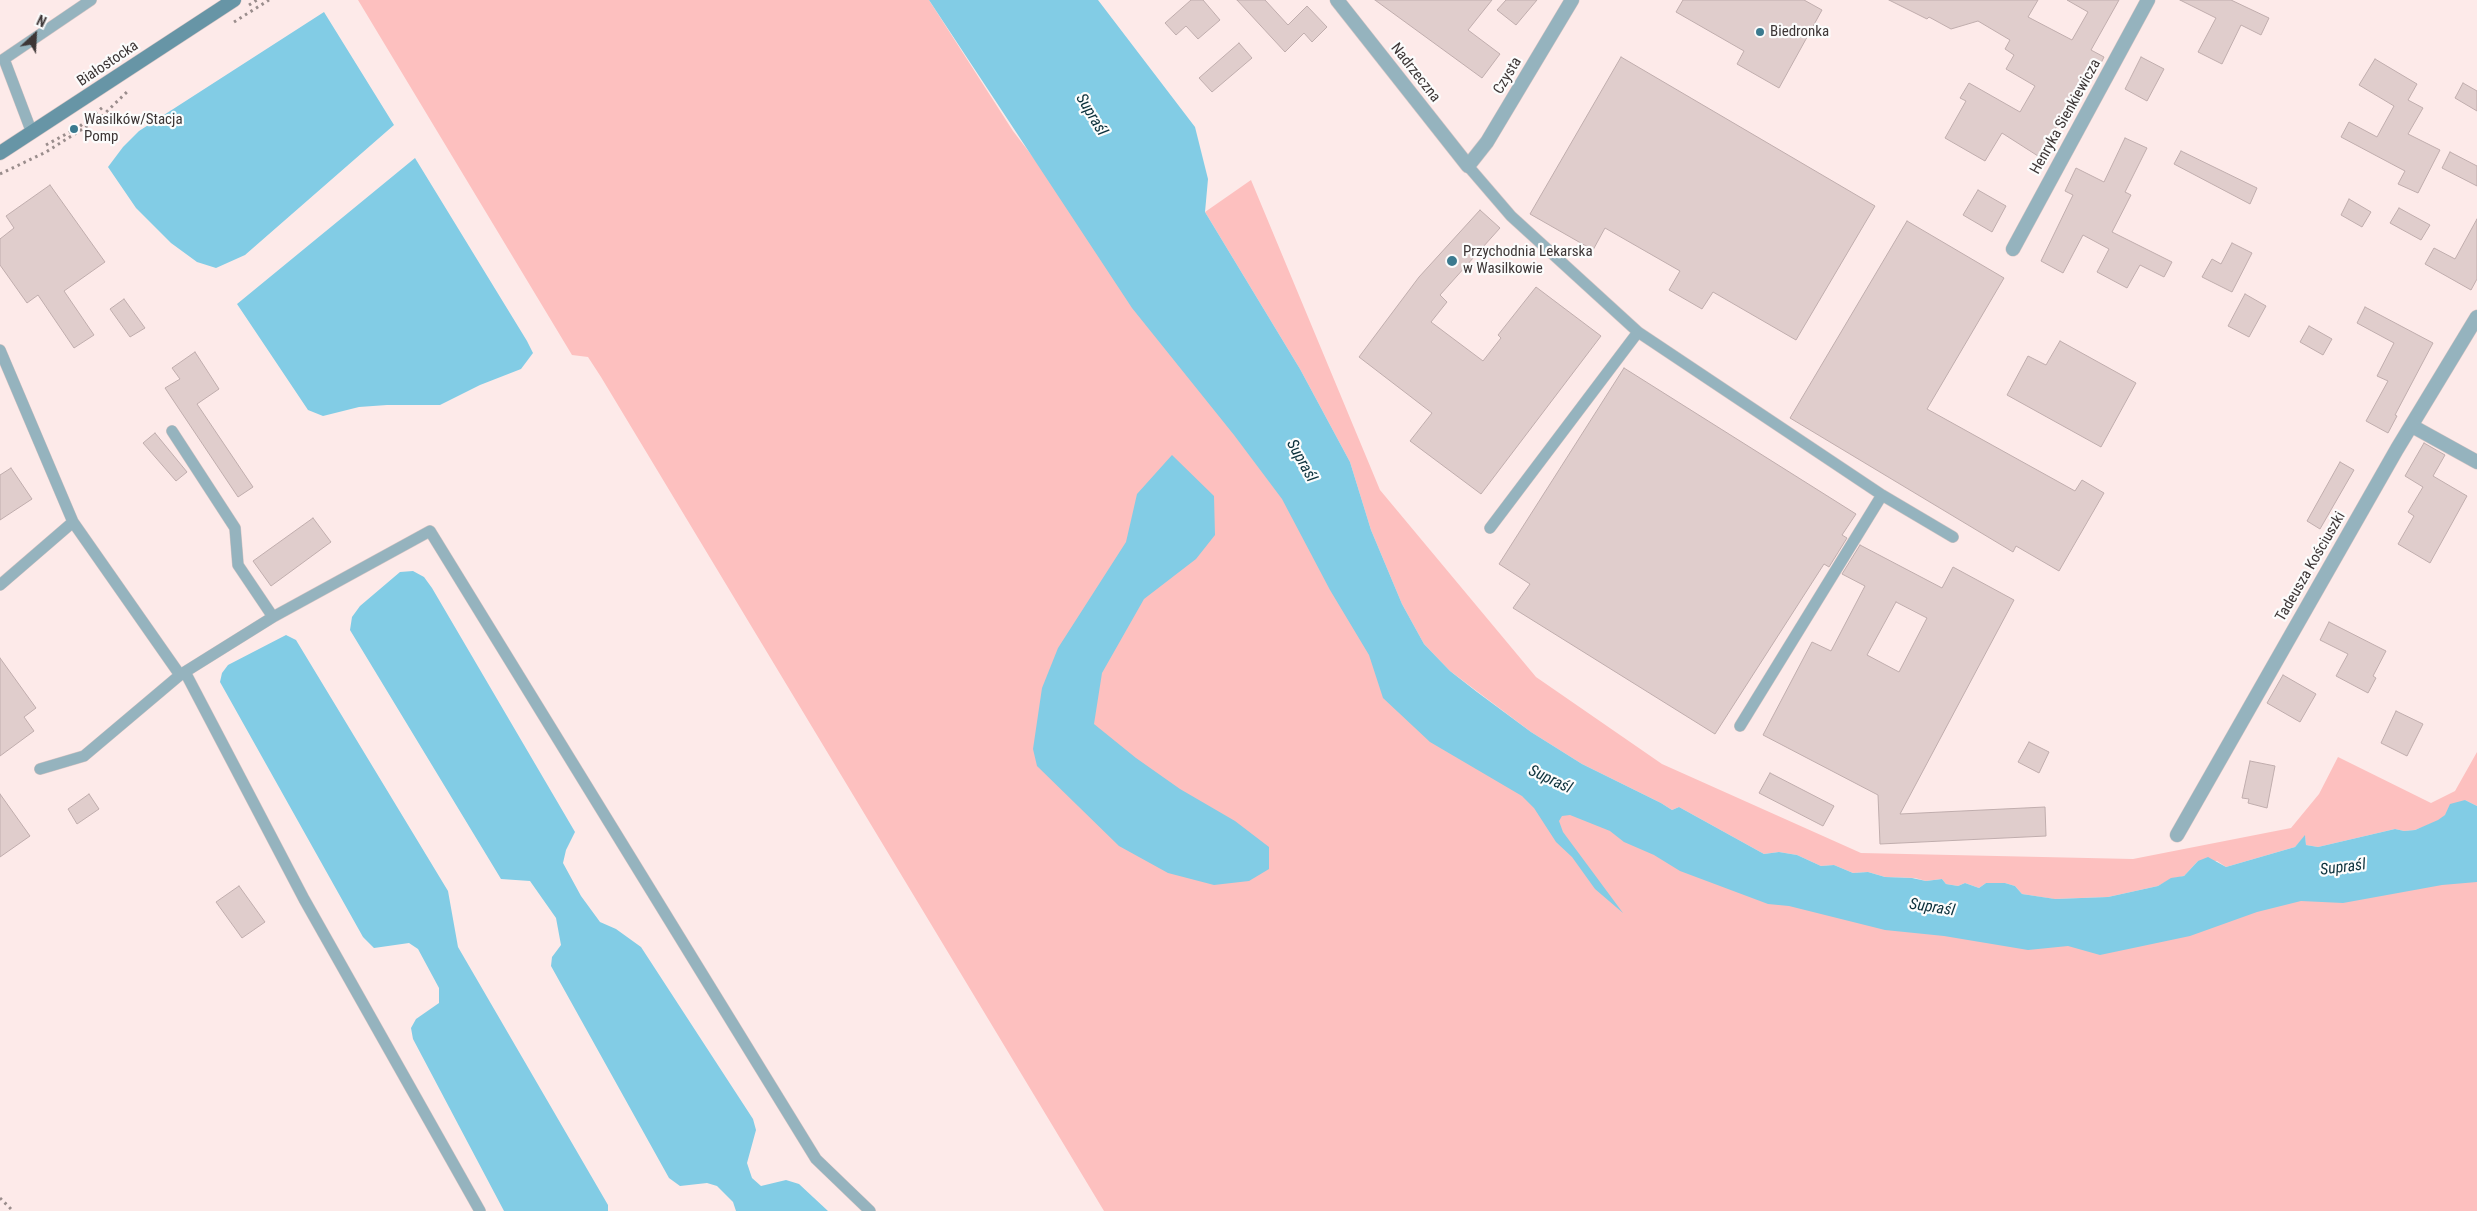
<!DOCTYPE html>
<meta charset="utf-8">
<style>
body{margin:0}
#map{position:relative;width:2477px;height:1211px;overflow:hidden;background:#fdeae9;font-family:"Roboto Condensed",sans-serif}
canvas{display:block}
.north{position:absolute;left:10px;top:10px;width:50px;height:50px;-webkit-text-stroke:4px #fcfcfc;paint-order:stroke;rotate:25deg;font-size:14px;font-weight:700;line-height:20px;text-align:center;color:#3d3636}
.north::after{content:'';display:block;margin:auto;width:18px;height:22px;background:#3d3636;clip-path:polygon(50% 0,100% 100%,50% 72%,0 100%)}
</style>
<div id="map">
<canvas width="2477" height="1211"></canvas>
<div class="north">N</div>
</div>
<script>
const ctx = document.querySelector('canvas').getContext('2d');
ctx.lineJoin = 'round';
function fillPath(path, color) { ctx.fillStyle = color; ctx.fill(path, 'evenodd'); }
const toPath = rows => new Path2D(rows.map(r => 'M' + r).join(''));
function strokePath(path, color, width, dash) { ctx.strokeStyle = color; ctx.lineWidth = width; ctx.lineCap = dash ? 'butt' : 'round'; ctx.setLineDash(dash || []); ctx.stroke(path); }
function label(font, color, halo, rows, align = 'center') {
  ctx.font = font + ' "Roboto Condensed",sans-serif'; ctx.lineWidth = 4.5; ctx.setLineDash([]); ctx.textBaseline = 'middle'; ctx.strokeStyle = halo; ctx.fillStyle = color; for (const [text, x, y, turn = 0] of rows) {
    ctx.save(); ctx.translate(x, y); ctx.rotate((+turn || 0) * Math.PI / 180); ctx.textAlign = isNaN(turn) ? turn : align; if (halo) ctx.strokeText(text, 0, 0); ctx.fillText(text, 0, 0); ctx.restore();
  }
}
const green = toPath([
 [358,0,929,0,1013,131,1297,501,1404,699,1722,862,2028,922,2477,821,2477,1211,1104,1211,601,377,588,357,572,355],
 [1251,180,1380,490,1536,677,1662,764,1861,853,2133,859,2291,828,2319,794,2338,757,2431,803,2455,791,2477,752,2477,806,2465,800,2438,821,2415,830,2404,831,2395,829,2318,847,2306,845,2305,836,2295,847,2226,867,2217,861,2198,861,2184,876,2171,879,2158,886,2108,897,2054,899,2022,894,2015,886,2005,883,1986,883,1979,888,1965,883,1958,886,1946,884,1942,879,1926,881,1915,878,1885,877,1868,872,1853,873,1834,865,1821,866,1797,855,1779,852,1764,854,1679,807,1672,810,1661,803,1582,764,1531,732,1450,671,1424,644,1402,604,1371,530,1350,462,1300,369,1205,212]
]);
const water = toPath([
 [929,0,1098,0,1195,127,1208,179,1205,212,1300,369,1350,462,1371,530,1402,604,1424,644,1450,671,1477,692,1531,732,1582,764,1661,803,1672,810,1679,807,1764,854,1779,852,1797,855,1821,866,1834,865,1853,873,1868,872,1885,877,1912,878,1926,881,1942,879,1946,884,1958,886,1965,883,1979,888,1986,883,2005,883,2015,886,2022,894,2055,899,2108,897,2158,886,2171,878,2184,876,2198,861,2208,857,2226,867,2295,847,2305,835,2306,845,2318,847,2395,829,2404,831,2415,830,2438,820,2445,815,2450,804,2465,800,2477,806,2477,882,2442,885,2343,903,2301,901,2257,912,2190,936,2100,955,2068,946,2028,950,1944,936,1885,930,1789,906,1768,904,1680,871,1654,855,1624,842,1610,831,1570,815,1562,816,1559,821,1563,832,1623,913,1595,889,1572,857,1556,842,1534,808,1522,796,1430,742,1383,698,1369,655,1330,590,1282,499,1234,435,1132,308],
 [324,12,394,125,245,255,216,268,197,262,171,243,136,208,108,167,123,147,139,131],
 [415,158,527,341,533,353,521,369,480,385,440,405,387,405,359,407,323,416,308,410,237,304],
 [1172,455,1214,496,1215,535,1196,559,1144,599,1102,673,1094,724,1136,758,1180,789,1235,821,1269,847,1269,869,1249,881,1214,885,1168,873,1119,846,1037,766,1033,749,1042,688,1058,648,1126,542,1137,494],
 [413,571,424,577,432,588,575,832,566,850,563,863,581,896,600,922,616,929,641,947,753,1119,756,1130,747,1163,752,1178,761,1186,786,1180,799,1184,828,1211,736,1211,733,1202,717,1186,707,1183,680,1186,669,1178,551,966,552,957,561,945,556,918,530,881,501,879,350,630,352,617,360,606,400,572],
 [286,635,296,640,448,891,458,947,608,1205,608,1211,504,1211,413,1039,411,1028,416,1019,439,1003,439,988,418,949,409,943,374,948,363,937,220,682,222,673,228,665]
]);
const building = toPath([
 [1191,0,1203,0,1220,20,1198,39,1186,26,1176,35,1165,23,1191,0],
 [1237,0,1265,0,1288,25,1307,6,1327,27,1312,42,1304,33,1285,52,1237,0],
 [1375,0,1492,0,1468,30,1500,54,1482,78,1375,0],
 [1506,0,1537,0,1516,25,1497,10,1506,0],
 [1683,0,1804,0,1822,10,1779,88,1737,64,1744,51,1676,12,1683,0],
 [1889,0,2038,0,2028,17,2072,40,2088,12,2067,0,2119,0,2091,50,2104,57,2092,81,2087,79,2038,156,2002,133,1985,161,1945,138,1966,101,1960,98,1969,83,2020,112,2035,86,2006,69,2014,55,2005,49,2010,40,1978,21,1951,29,1929,17,1927,19,1889,0],
 [2180,0,2231,0,2269,18,2261,35,2241,25,2222,64,2198,52,2216,18,2180,0],
 [1239,43,1252,58,1212,92,1199,78,1239,43],
 [1621,57,1875,206,1796,340,1713,292,1702,309,1669,290,1680,271,1605,228,1593,250,1530,214,1621,57],
 [2141,57,2164,69,2147,101,2125,89,2141,57],
 [2375,59,2417,84,2408,100,2423,108,2408,134,2440,150,2418,193,2398,184,2405,171,2341,137,2349,122,2377,137,2394,106,2359,85,2375,59],
 [2463,83,2477,91,2477,111,2455,98,2463,83],
 [2125,138,2147,148,2125,192,2131,195,2112,232,2172,262,2164,277,2140,265,2127,288,2097,272,2109,249,2083,235,2063,273,2041,261,2073,195,2065,191,2076,168,2104,182,2125,138],
 [2181,151,2257,188,2250,204,2174,164,2181,151],
 [2450,152,2477,166,2477,186,2442,168,2450,152],
 [50,185,105,262,64,291,94,335,74,348,38,295,27,303,0,265,0,239,14,228,6,216,50,185],
 [1978,190,2006,206,1992,232,1963,215,1978,190],
 [2349,199,2371,212,2362,227,2341,215,2349,199],
 [2399,208,2430,225,2421,240,2390,223,2399,208],
 [1480,210,1500,228,1440,295,1447,302,1431,322,1483,361,1501,338,1498,335,1536,287,1601,336,1481,494,1410,441,1432,413,1359,357,1419,277,1480,210],
 [2477,219,2477,279,2471,290,2425,264,2434,248,2455,259,2477,219],
 [1907,221,2004,278,1927,409,2075,491,2082,480,2104,493,2059,571,2016,546,2013,552,1790,418,1907,221],
 [2232,243,2252,253,2232,292,2202,277,2212,259,2221,264,2232,243],
 [2245,294,2266,306,2249,337,2228,326,2245,294],
 [124,299,145,328,130,337,110,309,124,299],
 [2365,307,2433,343,2395,415,2397,416,2388,433,2366,421,2388,381,2377,376,2394,343,2357,323,2365,307],
 [2309,326,2332,339,2323,355,2300,342,2309,326],
 [2060,341,2136,383,2101,447,2007,395,2028,356,2046,365,2060,341],
 [195,352,219,389,197,404,253,487,238,497,165,388,180,379,172,368,195,352],
 [1624,368,1856,514,1842,535,1847,538,1829,567,1824,564,1715,734,1513,608,1530,584,1499,564,1624,368],
 [155,433,187,472,176,481,143,443,155,433],
 [2424,443,2445,455,2433,476,2467,496,2430,563,2398,544,2414,516,2408,512,2423,487,2405,476,2424,443],
 [2340,462,2354,470,2320,529,2307,521,2340,462],
 [11,468,32,499,0,520,0,475,11,468],
 [313,518,331,542,271,586,253,561,313,518],
 [1860,545,1942,588,1953,567,2014,600,1900,814,2045,807,2046,836,1880,844,1878,795,1763,735,1812,642,1831,651,1865,586,1842,574,1860,545],
 [1896,602,1927,618,1899,672,1867,655,1896,602],
 [2329,622,2386,651,2373,676,2376,678,2368,693,2336,676,2348,654,2320,640,2329,622],
 [0,658,36,708,24,717,34,731,0,756,0,658],
 [2283,675,2316,694,2300,722,2267,703,2283,675],
 [2396,711,2423,724,2407,756,2381,743,2396,711],
 [2029,742,2049,752,2039,773,2018,762,2029,742],
 [2250,761,2275,766,2267,808,2248,803,2249,799,2242,798,2250,761],
 [1770,773,1834,806,1823,826,1759,793,1770,773],
 [0,794,30,836,0,857,0,794],
 [89,794,99,809,77,824,68,809,89,794],
 [239,886,265,922,242,938,216,902,239,886]
]);
const path = toPath([
 [249,5,257,0],
 [234,22,269,0],
 [46,145,79,127,103,107],
 [0,174,46,152,100,118,128,91],
 [0,1198,13,1211]
]);
const service = toPath([
 [32,133,4,59,91,0],
 [1468,166,1511,216,1638,332,1882,495,1953,537],
 [0,350,73,522,0,585],
 [172,431,235,528,238,565,273,617,180,675],
 [1490,528,1638,332],
 [273,617,430,531,816,1159,870,1211],
 [185,672,304,899,480,1211],
 [1740,726,1882,495],
 [40,769,84,756,180,675,73,522]
]);
const minor = toPath([
 [1337,0,1468,166,1487,142,1572,0],
 [2013,249,2148,0],
 [2412,426,2477,462],
 [2177,835,2397,449,2477,317]
]);
const secondary = toPath([
 [0,153,234,0]
]);
const markers = [
 [1760,32,5,"#3b7a8f"],
 [74,129,5,"#3b7a8f"],
 [1452,261,6,"#3b7a8f"]
];
const poiNames = [
 ["Biedronka",1770,32],
 ["Wasilków/Stacja",84,120],
 ["Pomp",84,137],
 ["Przychodnia Lekarska",1463,252],
 ["w Wasilkowie",1463,269]
];
const streetNames = [
 ["Białostocka",108,64,-34],
 ["Nadrzeczna",1415,73,52],
 ["Czysta",1508,76,-59],
 ["Henryka Sienkiewicza",2066,117,-61],
 ["Tadeusza Kościuszki",2311,567,-60]
];
const waterNames = [
 ["Supraśl",1091,115,59],
 ["Supraśl",1301,461,61],
 ["Supraśl",1550,780,25],
 ["Supraśl",2343,868,-7],
 ["Supraśl",1932,908,9]
];
fillPath(green, '#fdc0bf');
fillPath(water, '#82cce5');
fillPath(building, '#e0cdcc');
strokePath(building, '#c0adad', 1);
strokePath(service, '#d7c6c5', 12);
strokePath(minor, '#d7c6c5', 15);
strokePath(secondary, '#d7c6c5', 15);
strokePath(path, '#9a8d8c', 3, [2.5, 4]);
strokePath(service, '#95b3be', 11);
strokePath(minor, '#95b3be', 14);
strokePath(secondary, '#6795a6', 14);
for (const [x, y, r, color] of markers) { const dot = new Path2D(); dot.arc(x, y, r, 0, 2 * Math.PI); ctx.fillStyle = color; ctx.fill(dot); strokePath(dot, '#fcfcfc', 2); }
label('15px', '#3d3636', '#fcfcfc', poiNames, 'left');
label('15px', '#3d3636', '#fcfcfc', streetNames);
label('italic 16px', '#0b303b', '#fcfcfc', waterNames);
</script>
